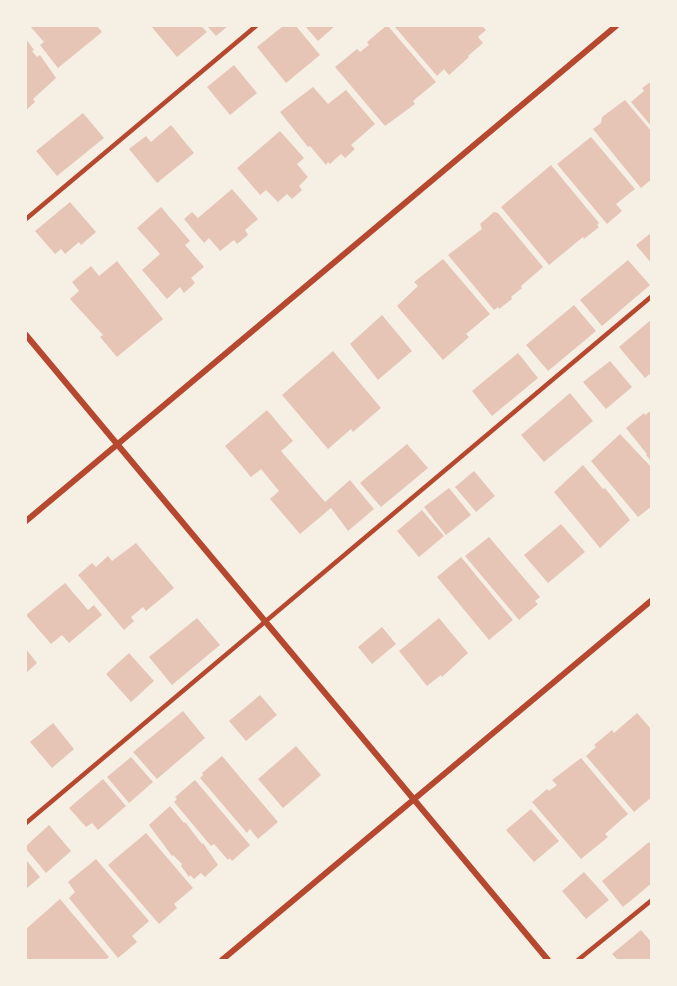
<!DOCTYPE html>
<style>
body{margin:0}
#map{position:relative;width:677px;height:986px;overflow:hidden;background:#f6efe4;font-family:"Space Grotesk",sans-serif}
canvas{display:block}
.frame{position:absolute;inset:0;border:27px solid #f6efe4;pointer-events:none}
</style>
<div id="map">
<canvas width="677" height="986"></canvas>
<div class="frame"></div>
</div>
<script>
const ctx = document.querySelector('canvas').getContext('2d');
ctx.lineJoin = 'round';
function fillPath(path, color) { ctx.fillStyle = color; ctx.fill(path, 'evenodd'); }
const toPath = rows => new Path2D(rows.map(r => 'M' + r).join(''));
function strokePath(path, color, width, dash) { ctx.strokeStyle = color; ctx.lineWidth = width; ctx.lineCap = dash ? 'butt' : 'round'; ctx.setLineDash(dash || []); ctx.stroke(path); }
const building = toPath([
 [30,26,97,26,102,32,58,68,40,45,44,42],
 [151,26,201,26,207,32,177,57],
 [207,26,228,26,216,36],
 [283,26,296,26,320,55,286,83,257,47],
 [305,26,335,26,318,41],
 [386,26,388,26,436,82,413,101,415,104,385,126,335,67,357,49,360,52,369,45,367,42],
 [397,26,482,26,486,30,478,37,483,43,468,56,469,57,449,75,444,69,437,76,395,27],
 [26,39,34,50,32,51,37,57,40,55,56,78,33,99,35,102,26,110],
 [234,65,257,93,230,115,207,87],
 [652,81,652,127,631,102,644,91,642,88],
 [313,87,328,104,346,90,375,124,351,145,355,149,345,158,341,154,330,164,328,162,326,165,310,146,308,147,280,112],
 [625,100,652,132,652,179,641,188,593,129,601,123,602,117],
 [83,113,104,138,57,176,36,151],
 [171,125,194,153,157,183,129,149,146,136,151,142],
 [280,131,304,158,297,164,308,177,299,186,302,190,292,199,287,194,278,202,266,190,260,195,237,168],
 [591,137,635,189,616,204,622,211,607,224,557,164],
 [551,165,599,223,597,225,599,227,584,239,583,237,549,265,501,207],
 [232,189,258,219,245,230,248,235,237,244,234,240,220,251,209,238,204,243,184,219,192,212,198,218],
 [70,202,96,232,81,245,79,242,65,254,61,249,55,254,35,231],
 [161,207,190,241,185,245,204,267,191,278,195,283,184,293,180,287,167,299,142,270,160,254,137,228],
 [494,212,498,213,543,267,521,286,522,288,511,297,512,299,499,309,498,307,494,310,448,255,482,229,480,224],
 [652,232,652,264,636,245],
 [443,259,490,314,466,334,469,337,443,360,397,306,418,286,414,282],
 [628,260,650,285,602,326,580,300],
 [117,261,163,319,117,357,100,337,103,335,70,299,79,291,72,282,91,266,99,276],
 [574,305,596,331,548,371,526,345],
 [382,315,412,351,378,380,350,344],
 [652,319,652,372,645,378,619,347],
 [333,351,381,408,353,432,351,429,328,449,282,395],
 [518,353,538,378,492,416,472,391],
 [610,361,632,387,606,409,583,382],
 [570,393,593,421,544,462,521,435],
 [267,410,293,441,281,451,325,502,350,480,374,509,348,531,331,508,300,534,270,499,279,491,261,469,251,477,225,446],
 [652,410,652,462,646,455,647,454,626,428,644,413,645,415],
 [620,434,652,468,652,506,638,517,591,461],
 [407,444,428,468,381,507,360,483],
 [583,465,603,489,605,488,630,520,600,548,554,492],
 [474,471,495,496,476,512,455,487],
 [449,488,471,515,446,535,424,507],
 [422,510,444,536,419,557,397,531],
 [561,524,585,552,548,583,524,555],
 [489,537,540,597,535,601,538,604,519,620,465,556],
 [136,543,174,588,146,611,143,607,131,617,134,621,124,630,78,575,92,563,96,567,108,556,112,561],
 [461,557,513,620,489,640,437,577],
 [65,583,88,610,94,605,102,615,69,643,62,635,51,644,26,615],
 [197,618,220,645,172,685,149,657],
 [439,618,468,653,442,677,441,675,427,686,399,651],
 [382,627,396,644,372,664,358,647],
 [26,649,37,663,26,673],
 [129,653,154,681,131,702,106,674],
 [260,695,277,715,246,741,229,721],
 [183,711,205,738,157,779,133,752],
 [637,713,652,730,652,797,634,812,586,756,596,747,594,745,612,730,614,733],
 [53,723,74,749,52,768,30,742],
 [296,746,321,775,283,808,258,779],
 [222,756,278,822,258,839,250,829,247,833,200,778,203,775,202,773],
 [131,757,153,782,129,803,107,777],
 [581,758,628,814,605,834,608,837,581,859,532,802,547,789,549,791,557,785,552,780],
 [103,779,126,806,98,830,92,823,86,827,69,808],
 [195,780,250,845,232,861,230,858,228,860,214,844,211,846,174,802,177,799,175,797],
 [170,806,184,823,185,822,202,844,203,843,218,865,205,877,201,873,194,879,190,875,189,877,181,866,182,864,173,855,172,856,149,825],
 [531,809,559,841,534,862,506,830],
 [49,825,71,851,46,873,26,849,26,846],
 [146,833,193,888,174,904,177,908,159,924,108,865],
 [649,842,652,846,652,883,623,907,602,881],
 [96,859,149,921,132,936,137,942,118,958,69,898,75,892,68,882],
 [26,860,40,877,26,889],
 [584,872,609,900,586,919,562,891],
 [60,899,109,957,105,960,26,960,26,929],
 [641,930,652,943,652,960,618,960,612,954]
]);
const service = toPath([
 [26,219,256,26],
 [26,823,652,296],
 [578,960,652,900]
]);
const minor = toPath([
 [26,335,548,960],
 [26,521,616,26],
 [222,960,652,600]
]);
fillPath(building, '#e6c5b7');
strokePath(service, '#b5482f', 4.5);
strokePath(minor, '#b5482f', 6);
</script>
